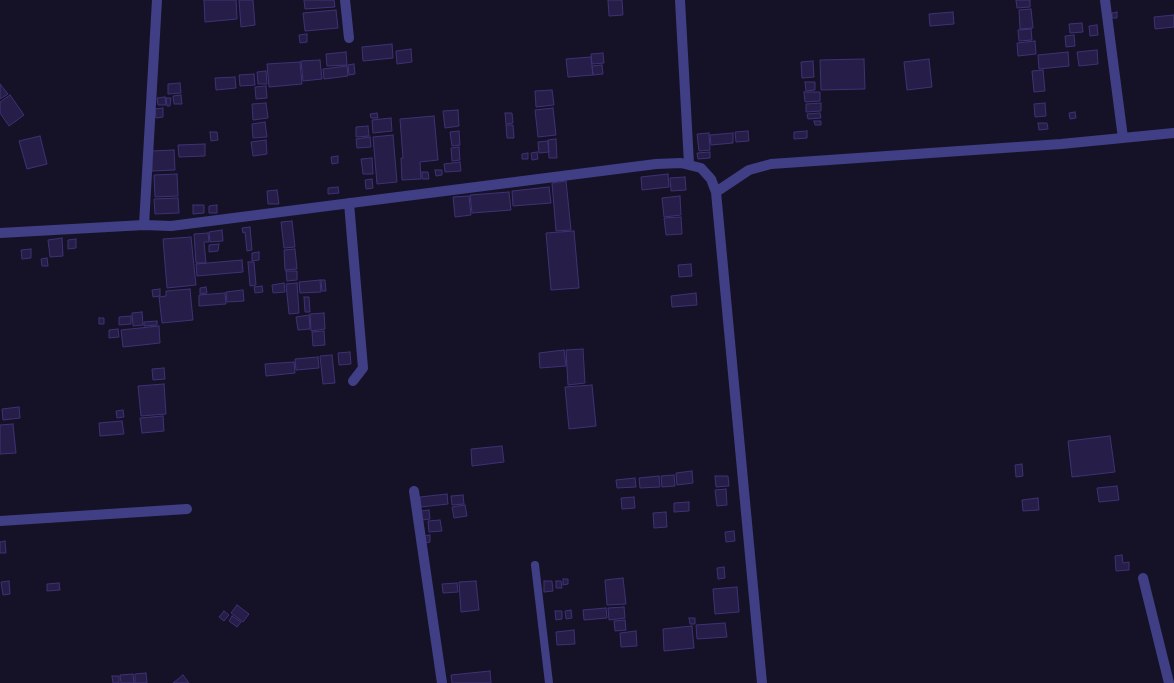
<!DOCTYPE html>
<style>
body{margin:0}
canvas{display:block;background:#151228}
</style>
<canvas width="1174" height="683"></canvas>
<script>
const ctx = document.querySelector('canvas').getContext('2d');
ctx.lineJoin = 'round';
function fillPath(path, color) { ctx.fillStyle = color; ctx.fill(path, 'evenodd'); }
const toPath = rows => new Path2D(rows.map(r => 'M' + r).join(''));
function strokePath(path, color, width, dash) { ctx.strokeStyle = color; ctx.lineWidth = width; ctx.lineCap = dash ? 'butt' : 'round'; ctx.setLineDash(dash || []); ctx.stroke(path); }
const building = toPath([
 [204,0,236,0,237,19,205,22,204,0],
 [239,0,253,0,255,25,241,27,239,0],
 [304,0,334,0,335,7,305,9,304,0],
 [608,0,622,0,623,15,609,16,608,0],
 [1016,0,1030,0,1030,7,1017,8,1016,0],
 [1031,9,1033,28,1020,29,1019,10,1031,9],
 [336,10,338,28,305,31,303,13,336,10],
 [953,12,954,24,930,26,929,14,953,12],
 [1117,12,1117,18,1112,18,1112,13,1117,12],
 [1174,15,1174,27,1155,29,1154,17,1174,15],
 [1082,23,1083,32,1070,33,1069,24,1082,23],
 [1097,25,1098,35,1090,36,1089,26,1097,25],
 [1031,29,1032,40,1019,41,1018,30,1031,29],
 [307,34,307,42,300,43,299,35,307,34],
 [1074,35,1075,46,1066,47,1065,36,1074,35],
 [1035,41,1036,54,1018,56,1017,43,1035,41],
 [392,44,393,58,363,61,362,47,392,44],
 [411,49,412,62,397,64,396,51,411,49],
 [1097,50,1098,64,1079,66,1077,52,1097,50],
 [346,52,347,65,327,66,326,54,346,52],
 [1068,52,1069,66,1039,69,1038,55,1068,52],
 [603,53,604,63,592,64,591,54,603,53],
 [591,57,593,75,568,77,566,59,591,57],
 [864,59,865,89,821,90,820,60,864,59],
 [929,59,932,87,907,90,904,62,929,59],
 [320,60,322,79,303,81,301,61,320,60],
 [813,61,814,77,802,78,801,62,813,61],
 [300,62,302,84,269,87,267,64,300,62],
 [354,64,355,74,349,75,348,65,354,64],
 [602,65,603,74,593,75,592,66,602,65],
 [347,66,348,76,324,79,323,69,347,66],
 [1043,70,1045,91,1034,92,1032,71,1043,70],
 [266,71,267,84,258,84,257,72,266,71],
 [254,74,255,85,240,86,239,75,254,74],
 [235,77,236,88,216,90,215,78,235,77],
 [805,82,815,82,815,90,806,91,805,82],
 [180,83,181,93,168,94,168,84,180,83],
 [0,84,8,94,0,99,0,84],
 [266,86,267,98,256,99,255,87,266,86],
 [552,90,554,105,536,107,535,91,552,90],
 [804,92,820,92,820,101,805,102,804,92],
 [10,95,24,115,9,126,0,113,0,102,10,95],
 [181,95,182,104,174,104,173,96,181,95],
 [165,97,166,105,158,105,157,98,165,97],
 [166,98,171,98,170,106,167,106,166,98],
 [266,103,268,118,253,120,252,104,266,103],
 [821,103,821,111,806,112,806,104,821,103],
 [1045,103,1046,116,1035,117,1034,104,1045,103],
 [163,108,163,117,156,118,155,109,163,108],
 [553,108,556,135,538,137,535,110,553,108],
 [458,110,459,126,445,128,443,111,458,110],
 [1075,112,1076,118,1070,119,1069,113,1075,112],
 [377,113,378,118,371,118,370,114,377,113],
 [505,113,512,113,513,123,506,124,505,113],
 [820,113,821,118,808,119,807,114,820,113],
 [434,116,438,160,420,162,421,179,402,180,401,158,403,158,400,119,434,116],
 [391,118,392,131,373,133,372,120,391,118],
 [814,121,821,121,821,125,815,125,814,121],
 [265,122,267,137,253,138,252,124,265,122],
 [1038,123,1047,123,1048,129,1039,130,1038,123],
 [506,125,513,125,514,138,507,138,506,125],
 [368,126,369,136,356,137,356,127,368,126],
 [459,131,460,145,452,146,450,132,459,131],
 [748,131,749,141,736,142,735,132,748,131],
 [807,131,807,138,794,139,794,132,807,131],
 [210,132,217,132,218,140,211,141,210,132],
 [709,133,710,150,699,151,697,134,709,133],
 [733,133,733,143,711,145,710,135,733,133],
 [393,135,397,182,377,184,373,137,393,135],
 [40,136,47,164,27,169,19,141,40,136],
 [370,137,371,147,357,148,356,139,370,137],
 [556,139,557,158,549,158,548,140,556,139],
 [266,140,267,154,253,156,251,142,266,140],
 [548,141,549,152,539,153,538,142,548,141],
 [205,144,205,156,179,157,178,145,205,144],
 [459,147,460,160,452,161,451,148,459,147],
 [174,150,175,170,152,171,151,151,174,150],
 [537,152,538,159,532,160,531,153,537,152],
 [710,152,710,158,698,159,697,153,710,152],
 [528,153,528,159,522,159,522,154,528,153],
 [338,156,338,163,332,164,331,157,338,156],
 [372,158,373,174,363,174,361,159,372,158],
 [460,162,461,171,445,172,444,164,460,162],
 [435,170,442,170,442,175,436,176,435,170],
 [422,172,428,172,429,179,422,179,422,172],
 [177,174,178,196,155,197,154,175,177,174],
 [668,174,669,187,642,190,641,177,668,174],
 [685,177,686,190,671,191,670,178,685,177],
 [372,179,373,188,366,189,365,180,372,179],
 [566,181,571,230,556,231,552,183,566,181],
 [338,187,339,193,328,194,328,188,338,187],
 [549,187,551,203,513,206,512,191,549,187],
 [277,190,279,204,268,204,267,191,277,190],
 [509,192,511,210,472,213,470,195,509,192],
 [469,196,471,215,455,217,453,197,469,196],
 [680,196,681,215,664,217,662,198,680,196],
 [178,198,179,213,155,214,154,199,178,198],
 [193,205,204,205,204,213,193,214,193,205],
 [217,205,217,213,209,213,209,206,217,205],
 [681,217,682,234,666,235,664,218,681,217],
 [292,221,295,247,284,248,281,222,292,221],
 [250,227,252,250,247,251,245,232,243,233,242,228,250,227],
 [222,230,223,241,210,242,209,232,222,230],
 [574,231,579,288,551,290,546,233,574,231],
 [208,233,209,242,204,242,206,263,196,263,194,234,208,233],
 [191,237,196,285,167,288,163,239,191,237],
 [62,238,63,256,50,257,48,240,62,238],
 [76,239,76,248,68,249,68,240,76,239],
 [219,244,218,251,209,252,209,245,219,244],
 [31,249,31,258,22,259,21,250,31,249],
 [295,249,297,269,285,270,284,250,295,249],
 [259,252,259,260,252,261,252,253,259,252],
 [47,258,48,266,42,266,41,259,47,258],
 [242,260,243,272,197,276,196,264,242,260],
 [248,262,254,262,256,285,250,286,248,262],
 [691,264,692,276,679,277,678,265,691,264],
 [286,271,297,271,297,280,287,281,286,271],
 [320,280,321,292,300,293,299,282,320,280],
 [321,280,325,280,326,291,322,291,321,280],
 [284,283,285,292,273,293,272,285,284,283],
 [297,283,299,313,289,314,286,284,297,283],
 [262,286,263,292,255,293,254,287,262,286],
 [206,287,207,293,200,294,200,288,206,287],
 [160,289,160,296,153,297,152,290,160,289],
 [190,289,193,320,162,323,159,297,166,296,166,291,190,289],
 [243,290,244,301,227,302,226,292,243,290],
 [225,293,226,304,199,306,199,295,225,293],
 [696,293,697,305,672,307,671,296,696,293],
 [304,297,309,297,310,312,305,312,304,297],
 [142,312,143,325,133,326,132,313,142,312],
 [324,313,325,329,311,331,310,314,324,313],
 [309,315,310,329,298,330,296,317,309,315],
 [131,316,131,324,119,325,119,317,131,316],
 [99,318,104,318,104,324,99,324,99,318],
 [157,321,157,325,144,326,144,322,157,321],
 [159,326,160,343,123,347,121,330,159,326],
 [118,329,119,337,109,338,109,330,118,329],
 [324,331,325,345,313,346,312,332,324,331],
 [583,349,585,383,568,385,566,350,583,349],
 [564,350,566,366,540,368,539,353,564,350],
 [350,352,351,364,339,365,338,353,350,352],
 [332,355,335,383,323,384,320,356,332,355],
 [318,357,319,368,296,370,295,359,318,357],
 [294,362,295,373,266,376,265,364,294,362],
 [164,368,165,379,153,380,152,369,164,368],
 [164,384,166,414,141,416,138,386,164,384],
 [592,385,596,426,569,429,565,387,592,385],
 [19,407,20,418,3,420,2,409,19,407],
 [123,410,124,417,117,418,116,411,123,410],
 [163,416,164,431,142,433,140,418,163,416],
 [122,421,124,434,100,436,99,423,122,421],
 [13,424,16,453,0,454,0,425,13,424],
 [1110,436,1115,472,1072,477,1068,441,1110,436],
 [502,446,504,462,472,466,471,449,502,446],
 [1022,464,1023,476,1016,477,1015,465,1022,464],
 [692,471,693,483,677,485,676,473,692,471],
 [674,475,675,486,662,487,661,476,674,475],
 [659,476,660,487,640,488,639,478,659,476],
 [715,476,728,476,729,486,716,487,715,476],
 [635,478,636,487,617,488,616,480,635,478],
 [1117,486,1119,500,1099,502,1097,488,1117,486],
 [726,489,727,505,717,506,715,490,726,489],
 [447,494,448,504,421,507,420,497,447,494],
 [463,495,464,504,452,505,451,496,463,495],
 [634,497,635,508,622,509,621,498,634,497],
 [1038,498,1039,510,1023,511,1022,500,1038,498],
 [689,502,689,511,674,512,674,503,689,502],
 [465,505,467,516,454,518,452,507,465,505],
 [429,510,430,519,422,520,421,511,429,510],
 [666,512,667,527,654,528,653,513,666,512],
 [440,520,442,531,429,532,428,521,440,520],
 [734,531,735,541,726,542,725,532,734,531],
 [430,535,430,542,425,543,424,536,430,535],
 [5,541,6,553,0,553,0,542,5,541],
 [1122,555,1123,563,1129,562,1129,570,1116,571,1115,556,1122,555],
 [724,567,725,578,718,579,717,568,724,567],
 [623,578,626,604,607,605,605,580,623,578],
 [563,579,568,579,568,584,563,585,563,579],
 [9,581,10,594,3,595,1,582,9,581],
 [476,581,479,610,461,612,459,582,476,581],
 [544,581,552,581,553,591,544,592,544,581],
 [556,581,561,581,562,588,556,588,556,581],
 [59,583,60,590,47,591,47,584,59,583],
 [457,583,458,592,443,593,442,584,457,583],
 [737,587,739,612,715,614,713,589,737,587],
 [237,605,249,614,243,622,231,613,237,605],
 [624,607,625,618,609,620,608,608,624,607],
 [606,608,607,618,584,620,583,610,606,608],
 [571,610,572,618,566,619,565,611,571,610],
 [224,611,229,615,224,621,219,617,224,611],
 [555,611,562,611,562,619,556,620,555,611],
 [232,616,241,622,237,627,229,621,232,616],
 [689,618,695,618,695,624,690,624,689,618],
 [625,620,626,630,615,631,614,621,625,620],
 [725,623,727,637,697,639,696,625,725,623],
 [692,626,694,648,664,651,663,629,692,626],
 [574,630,575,644,557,645,556,632,574,630],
 [636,631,637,646,621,647,620,633,636,631],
 [490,671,491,683,452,683,451,675,490,671],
 [146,673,147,683,135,683,135,674,146,673],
 [133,674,134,683,121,683,120,675,133,674],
 [183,675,189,683,173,683,183,675],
 [112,676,119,676,119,683,113,683,112,676]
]);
const service = toPath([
 [535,565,549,683]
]);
const minor = toPath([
 [345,0,349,38],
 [680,0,689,164],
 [1105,0,1123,138],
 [716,192,749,170,771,164,1061,144,1174,133],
 [349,203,363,368,353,381],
 [144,225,157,0],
 [0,233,144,225,171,226,656,164,681,163,701,168,711,179,716,192,762,683],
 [414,491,442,683],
 [0,521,187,509],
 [1143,578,1169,683]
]);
fillPath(building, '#261e49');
strokePath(building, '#3d3273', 1);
strokePath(service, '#403f85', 8);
strokePath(minor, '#403f85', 10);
</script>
